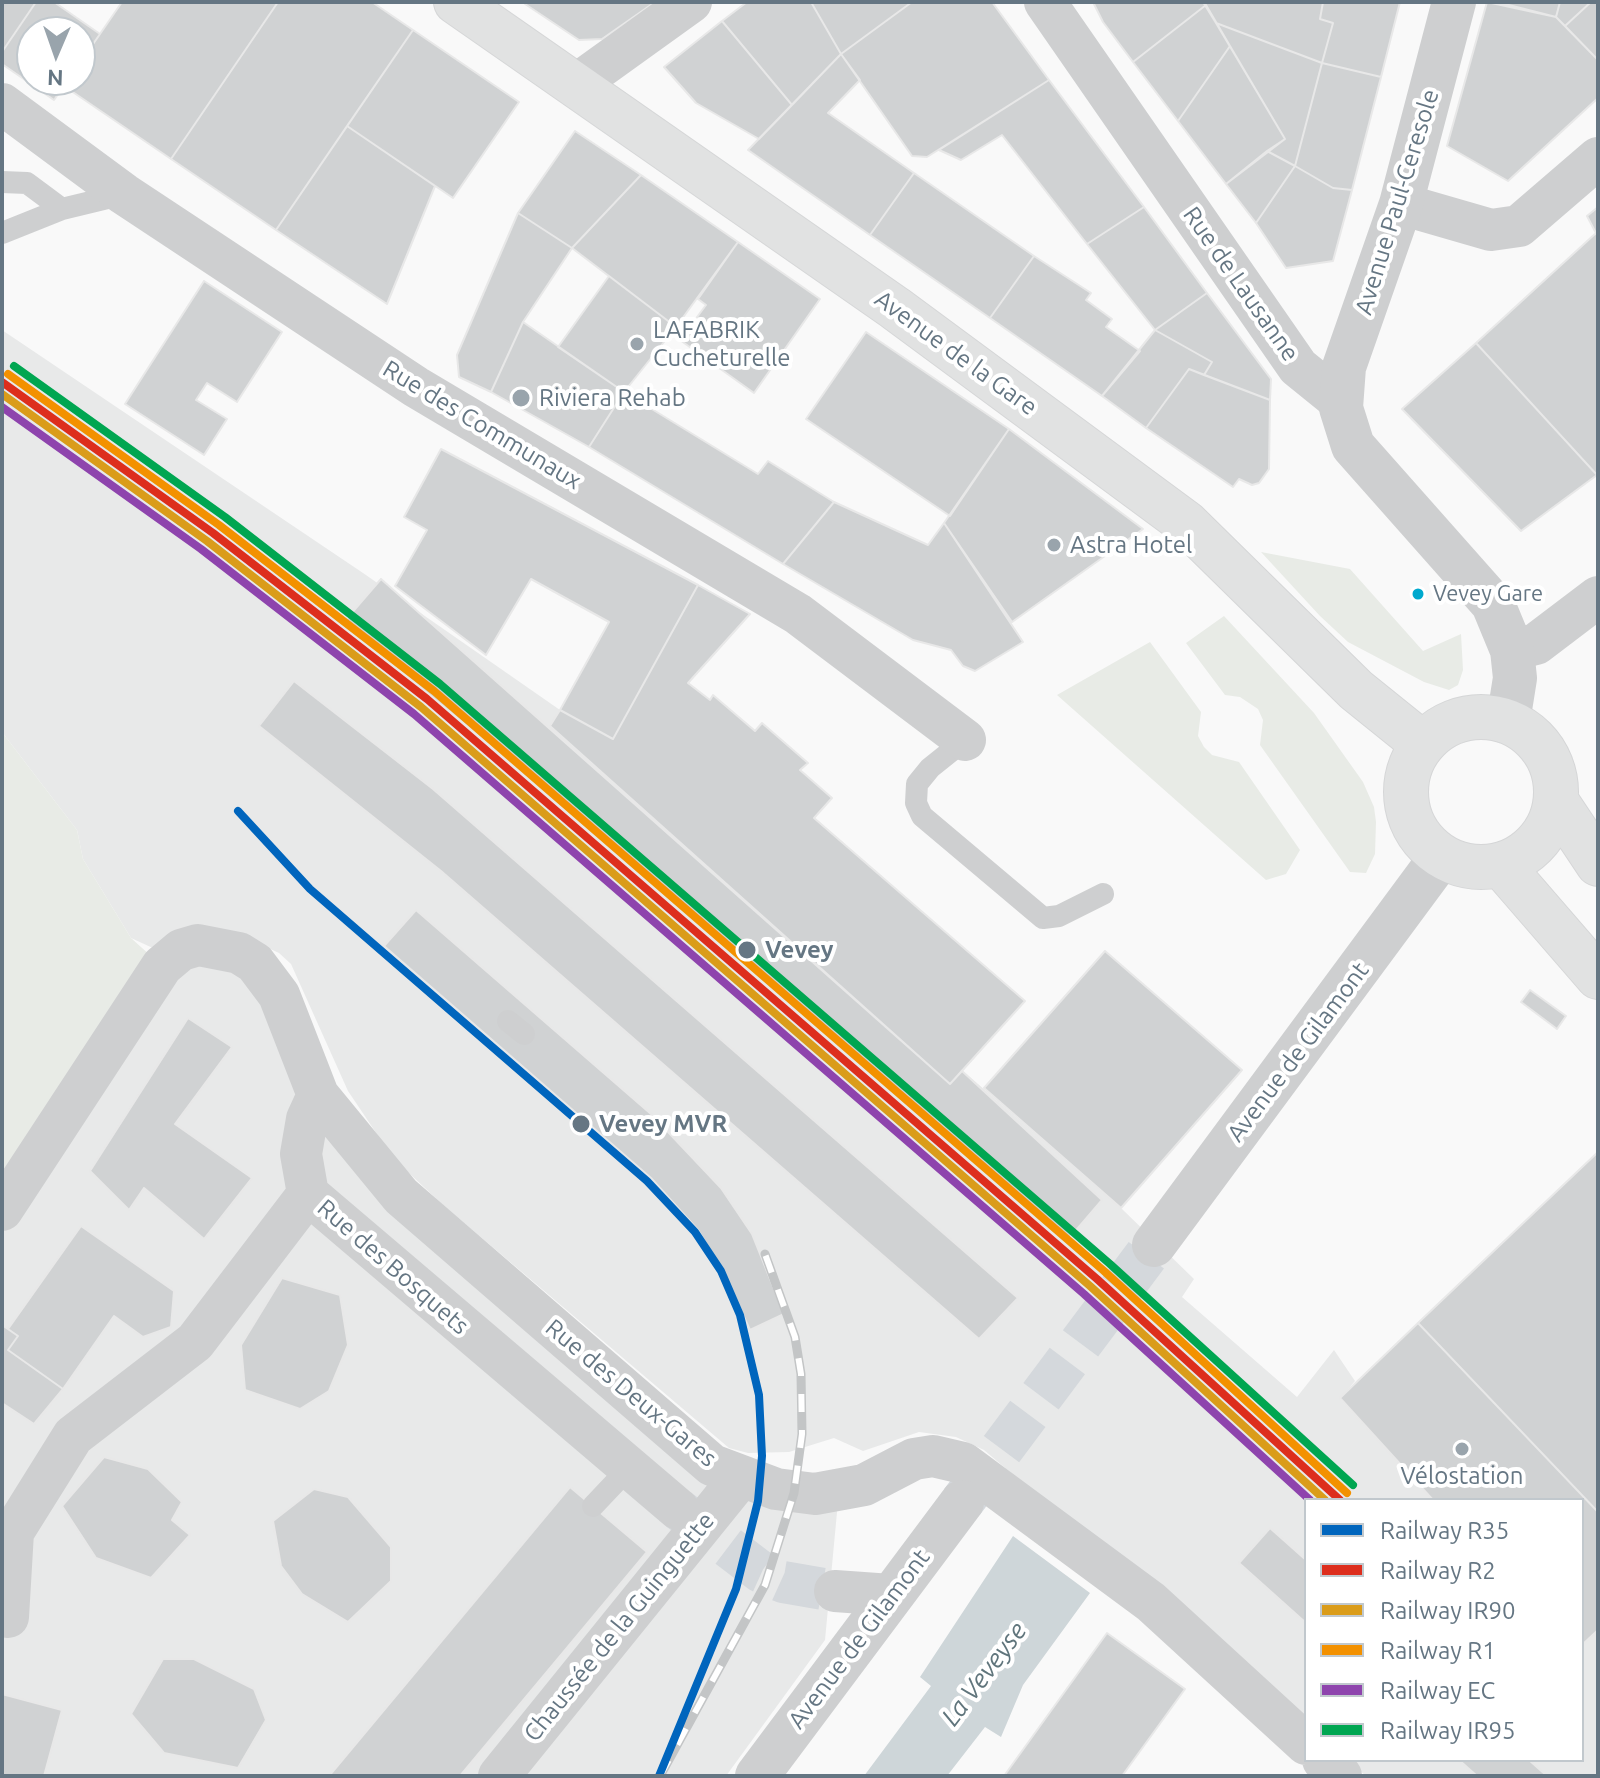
<!DOCTYPE html>
<meta charset="utf-8">
<style>
body{margin:0}
#map{position:relative;width:1600px;height:1778px;overflow:hidden;background:#f9f9f9;font-family:Ubuntu,sans-serif}
canvas{display:block}
.frame{position:absolute;inset:0;border:4px solid #657683;pointer-events:none}
.legend{position:absolute;left:1304px;top:1498px;width:280px;height:264px;box-sizing:border-box;background:#fff;border:2px solid #c1c8cd;margin:0;padding:10px 14px;list-style:none;font-size:24px;color:#657683}
.legend li{display:flex;align-items:center;gap:16px;height:40px}
.legend b{width:40px;border:2px solid #c1c8cd}
.north{position:absolute;left:16px;top:16px;width:80px;height:80px;box-sizing:border-box;background:#fff;border:2px solid #c1c8cd;border-radius:50%;rotate:182deg;font-size:22px;font-weight:700;line-height:32px;text-align:center;color:#657683}
.north::after{content:'';display:block;margin:auto;width:28px;height:36px;background:#99a4ac;clip-path:polygon(50% 0,100% 100%,50% 72%,0 100%)}
</style>
<div id="map">
<canvas width="1600" height="1778"></canvas>
<div class="frame"></div>
<ul class="legend">
<li><b style="height:10px;background:#0065bd"></b>Railway R35</li>
<li><b style="height:10px;background:#dd2e1d"></b>Railway R2</li>
<li><b style="height:10px;background:#da9c1a"></b>Railway IR90</li>
<li><b style="height:10px;background:#f39100"></b>Railway R1</li>
<li><b style="height:10px;background:#8e44ad"></b>Railway EC</li>
<li><b style="height:10px;background:#00a651"></b>Railway IR95</li>
</ul>
<div class="north">N</div>
</div>
<script>
const ctx = document.querySelector('canvas').getContext('2d');
ctx.lineJoin = 'round';
function fillPath(path, color) { ctx.fillStyle = color; ctx.fill(path, 'evenodd'); }
const toPath = rows => new Path2D(rows.map(r => 'M' + r).join(''));
function strokePath(path, color, width, dash) { ctx.strokeStyle = color; ctx.lineWidth = width; ctx.lineCap = dash ? 'butt' : 'round'; ctx.setLineDash(dash || []); ctx.stroke(path); }
function label(font, color, halo, rows, align = 'center') {
  ctx.font = font + ' Ubuntu,sans-serif'; ctx.lineWidth = 8; ctx.setLineDash([]); ctx.textBaseline = 'middle'; ctx.strokeStyle = halo; ctx.fillStyle = color; for (const [text, x, y, turn = 0] of rows) {
    ctx.save(); ctx.translate(x, y); ctx.rotate((+turn || 0) * Math.PI / 180); ctx.textAlign = isNaN(turn) ? turn : align; if (halo) ctx.strokeText(text, 0, 0); ctx.fillText(text, 0, 0); ctx.restore();
  }
}
const built = toPath([
 [2,330,363,573,560,710,613,739,698,585,750,614,689,683,709,700,713,695,755,730,762,723,808,763,801,770,832,798,815,818,1025,1001,963,1071,1121,1208,1194,1279,1182,1297,1297,1397,1334,1350,1355,1381,1340,1399,1433,1500,1306,1500,1306,1724,984,1450,956,1437,919,1432,863,1451,834,1438,789,1452,748,1453,729,1448,443,1205,393,1158,348,1091,291,964,279,953,264,946,155,949,131,938,83,859,77,830,2,732],
 [239,953,318,1095,712,1465,839,1491,825,1640,726,1776,2,1776,2,1210,162,966],
 [1598,1630,1598,1776,1366,1776,1348,1760,1582,1760,1582,1645]
]);
const green = toPath([
 [1261,552,1350,569,1423,651,1461,634,1463,670,1458,685,1449,690,1424,682,1348,642,1320,616],
 [1224,616,1314,713,1363,782,1374,807,1376,822,1375,854,1366,873,1350,872,1260,745,1263,720,1258,709,1240,697,1225,695,1186,643],
 [1150,642,1201,712,1198,736,1204,747,1212,755,1239,762,1300,850,1286,874,1266,880,1057,695],
 [2,732,77,830,83,859,131,938,162,966,2,1210]
]);
const water = toPath([
 [1013,1536,1090,1593,1023,1685,1001,1737,985,1727,947,1776,864,1776,931,1686,920,1677]
]);
const building = toPath([
 [2,2,36,2,2,52,2,2],
 [36,2,54,2,100,34,80,63,80,32,32,32,32,80,68,80,54,100,2,64,2,52,36,2],
 [122,2,278,2,171,159,64,86,68,80,80,80,80,63,122,2],
 [278,2,372,2,413,30,276,230,171,159,278,2],
 [527,2,655,2,602,39,579,40,525,4,527,2],
 [747,2,811,2,841,54,792,105,722,21,747,2],
 [811,2,912,2,841,54,811,2],
 [912,2,992,2,1049,80,927,157,912,156,841,54,912,2],
 [1093,2,1203,2,1206,5,1133,62,1103,22,1093,2],
 [1203,2,1323,2,1320,19,1333,23,1322,63,1216,23,1203,2],
 [1323,2,1400,2,1381,77,1322,63,1333,23,1320,19,1323,2],
 [1487,2,1556,17,1598,60,1598,98,1508,181,1447,146,1487,2],
 [1497,2,1560,2,1556,17,1497,2],
 [1560,2,1591,2,1565,26,1556,17,1560,2],
 [1591,2,1598,2,1598,60,1565,26,1591,2],
 [1206,5,1230,46,1178,121,1133,62,1206,5],
 [722,21,792,105,759,139,696,103,664,67,722,21],
 [1216,23,1322,63,1295,166,1267,151,1285,139,1216,23],
 [413,30,519,102,453,198,347,126,413,30],
 [1230,46,1285,139,1226,184,1178,121,1230,46],
 [841,54,860,80,828,113,914,173,870,235,748,150,841,54],
 [1322,63,1381,77,1352,190,1333,188,1295,166,1322,63],
 [1049,80,1144,207,1087,244,1002,135,961,160,939,150,1049,80],
 [347,126,435,186,387,304,276,230,347,126],
 [575,131,641,175,572,248,518,213,575,131],
 [1267,151,1295,166,1256,223,1226,184,1267,151],
 [1295,166,1333,188,1352,190,1333,261,1286,268,1256,223,1295,166],
 [914,173,1034,256,990,318,870,235,914,173],
 [641,175,738,242,676,327,572,248,641,175],
 [1144,207,1207,293,1155,330,1087,244,1144,207],
 [1598,207,1598,237,1587,216,1598,207],
 [518,213,572,248,523,322,491,392,459,377,457,355,518,213],
 [1596,233,1598,237,1597,475,1476,343,1596,233],
 [738,242,820,299,754,393,680,340,706,305,698,299,738,242],
 [1034,256,1091,293,1086,300,1112,319,1106,327,1140,351,1102,396,990,318,1034,256],
 [609,276,676,327,624,392,558,347,609,276],
 [204,281,282,332,237,402,207,383,196,400,227,419,204,455,125,404,204,281],
 [1207,293,1271,379,1270,400,1204,375,1212,362,1155,330,1207,293],
 [523,322,624,392,589,447,491,392,523,322],
 [1155,330,1212,362,1204,375,1189,369,1146,428,1102,396,1155,330],
 [866,332,1009,429,950,516,806,419,866,332],
 [1476,343,1597,475,1521,531,1402,409,1476,343],
 [1189,369,1270,400,1269,469,1259,483,1252,485,1239,479,1233,487,1146,428,1189,369],
 [624,392,758,474,768,461,834,502,783,564,589,447,624,392],
 [1009,429,1143,529,1012,622,944,523,1009,429],
 [441,449,698,585,613,739,560,710,609,622,531,579,486,655,395,586,427,530,404,517,441,449],
 [834,502,928,545,944,523,1023,642,975,671,963,666,951,650,913,640,783,564,834,502],
 [381,579,950,1084,962,1071,1102,1200,1066,1242,651,879,343,623,381,579],
 [698,585,750,614,688,683,710,700,713,695,755,731,762,723,808,763,800,770,832,798,814,818,1025,1001,950,1084,550,726,560,710,613,739,698,585],
 [294,681,433,789,1018,1298,979,1339,441,871,259,726,294,681],
 [416,910,651,1114,721,1188,752,1234,784,1314,750,1330,723,1271,698,1230,651,1178,384,946,416,910],
 [1105,951,1242,1070,1121,1208,984,1088,1105,951],
 [1530,990,1566,1016,1557,1029,1521,1002,1530,990],
 [188,1018,232,1047,175,1124,252,1178,204,1239,144,1188,129,1210,90,1171,188,1018],
 [1598,1152,1598,1512,1418,1323,1598,1152],
 [81,1226,174,1291,171,1327,143,1337,114,1316,63,1389,8,1350,18,1336,8,1329,81,1226],
 [282,1278,340,1295,348,1345,329,1391,300,1409,245,1390,241,1345,282,1278],
 [1418,1323,1598,1512,1598,1630,1582,1645,1582,1500,1433,1500,1340,1398,1418,1323],
 [2,1325,18,1336,8,1350,63,1389,34,1424,2,1403,2,1325],
 [104,1457,148,1469,182,1502,172,1520,190,1535,151,1578,96,1558,62,1506,104,1457],
 [570,1487,647,1552,460,1776,329,1776,570,1487],
 [314,1489,348,1497,391,1547,391,1581,348,1622,302,1594,281,1566,273,1521,314,1489],
 [1270,1528,1306,1560,1306,1623,1239,1563,1270,1528],
 [1107,1633,1185,1689,1122,1776,1004,1776,1107,1633],
 [163,1659,194,1659,254,1689,266,1720,238,1768,164,1753,131,1714,163,1659],
 [2,1694,62,1710,44,1776,2,1776,2,1694],
 [1459,1760,1529,1760,1547,1776,1477,1776,1459,1760]
]);
const minorTunnel = toPath([
 [678,1509,761,1572,783,1582,835,1591]
]);
const tertiaryTunnel = toPath([
 [962,1502,1154,1245]
]);
const service = toPath([
 [2,182,27,183,62,209],
 [2,233,62,209,124,194],
 [965,740,930,768,917,784,916,803,922,816,1043,918,1059,916,1103,894],
 [508,1021,524,1034],
 [593,1506,628,1469]
]);
const minor = toPath([
 [1045,2,1298,367,1340,401],
 [577,84,691,2],
 [2,104,124,194,416,387,798,614,965,740],
 [1401,204,1491,230,1519,226,1598,158],
 [1512,650,1536,644,1598,597],
 [318,1095,307,1119,301,1154,308,1194,678,1509],
 [2,1210,162,966,181,950,198,945,239,953,255,963,279,995,318,1095,401,1196,712,1465,776,1489,815,1494,864,1485,914,1459,933,1456,963,1463,1151,1602,1306,1744],
 [835,1591,891,1595],
 [8,1617,13,1532,73,1436,195,1342,308,1194],
 [1323,1760,1341,1776],
 [499,1776,740,1478]
]);
const tertiary = toPath([
 [1454,2,1401,204,1344,367,1341,408,1353,446,1493,604,1512,650,1515,678,1508,722],
 [1154,1245,1441,857],
 [757,1776,962,1502]
]);
const primary = toPath([
 [456,2,895,308,1186,523,1356,690,1423,744],
 '1406 792a75 75 0 1 1 150 0a75 75 0 1 1-150 0Z',
 [1556,801,1598,864],
 [1501,865,1598,977]
]);
const rail = toPath([
 [660,1776,765,1585,794,1493,802,1434,801,1374,795,1337,765,1254]
]);
const rail1 = toPath([
 [238,811,310,889,647,1181,695,1232,721,1271,740,1315,759,1395,762,1456,758,1501,736,1589,659,1776]
]);
const rail2 = toPath([
 [2,382,213,533,427,699,1097,1279,1340,1500]
]);
const rail3 = toPath([
 [2,394,207,541,421,707,1090,1286,1325,1500]
]);
const rail4 = toPath([
 [8,374,219,525,434,691,1104,1271,1347,1493]
]);
const rail5 = toPath([
 [2,407,201,549,414,714,1084,1294,1310,1500]
]);
const rail6 = toPath([
 [14,366,225,517,440,684,1110,1264,1353,1485]
]);
const markers = [
 [637,344,8,"#99a4ac"],
 [521,398,10,"#99a4ac"],
 [1054,545,8,"#99a4ac"],
 [1418,594,7,"#00a9ce"],
 [747,950,10,"#657683"],
 [581,1124,10,"#657683"],
 [1462,1449,8,"#99a4ac"]
];
const busNames = [
 ["Vevey Gare",1433,594]
];
const streetNames = [
 ["Avenue Paul-Ceresole",1397,202,-73],
 ["Rue de Lausanne",1241,284,55],
 ["Avenue de la Gare",956,353,36],
 ["Rue des Communaux",482,425,31],
 ["Avenue de Gilamont",1298,1052,-53],
 ["Rue des Bosquets",393,1267,41],
 ["Rue des Deux-Gares",631,1393,40],
 ["Chaussée de la Guinguette",619,1627,-51],
 ["Avenue de Gilamont",859,1639,-53]
];
const poiNames = [
 ["LAFABRIK",653,330],
 ["Cucheturelle",653,358],
 ["Riviera Rehab",539,398],
 ["Astra Hotel",1070,545],
 ["Vélostation",1462,1476,"center"]
];
const stopNames = [
 ["Vevey",765,950],
 ["Vevey MVR",599,1124]
];
const waterNames = [
 ["La Veveyse",984,1674,-53]
];
fillPath(built, '#e8e9e9');
fillPath(green, '#e8ebe6');
fillPath(water, '#ced6d9');
fillPath(building, '#d0d2d3');
strokePath(building, '#e8e8e8', 2);
strokePath(minorTunnel, '#d4d8dc', 42, [42, 21]);
strokePath(tertiaryTunnel, '#d4d8dc', 44, [44, 22]);
strokePath(primary, '#d5d6d7', 46);
strokePath(service, '#cecfd0', 22);
strokePath(minor, '#cecfd0', 42);
strokePath(tertiary, '#cecfd0', 44);
strokePath(primary, '#e1e2e2', 44);
strokePath(rail, '#c3c5c6', 9);
strokePath(rail, '#fff', 6, [18]);
strokePath(rail1, '#0065bd', 8);
strokePath(rail2, '#dd2e1d', 8);
strokePath(rail3, '#da9c1a', 8);
strokePath(rail4, '#f39100', 8);
strokePath(rail5, '#8e44ad', 8);
strokePath(rail6, '#00a651', 8);
for (const [x, y, r, color] of markers) { const dot = new Path2D(); dot.arc(x, y, r, 0, 2 * Math.PI); ctx.fillStyle = color; ctx.fill(dot); strokePath(dot, '#fff', 3); }
label('22px', '#657683', '#fff', busNames, 'left');
label('24px', '#657683', '#fff', streetNames);
label('24px', '#657683', '#fff', poiNames, 'left');
label('bold 24px', '#657683', '#fff', stopNames, 'left');
label('italic 26px', '#60757c', '#fff', waterNames);
</script>
